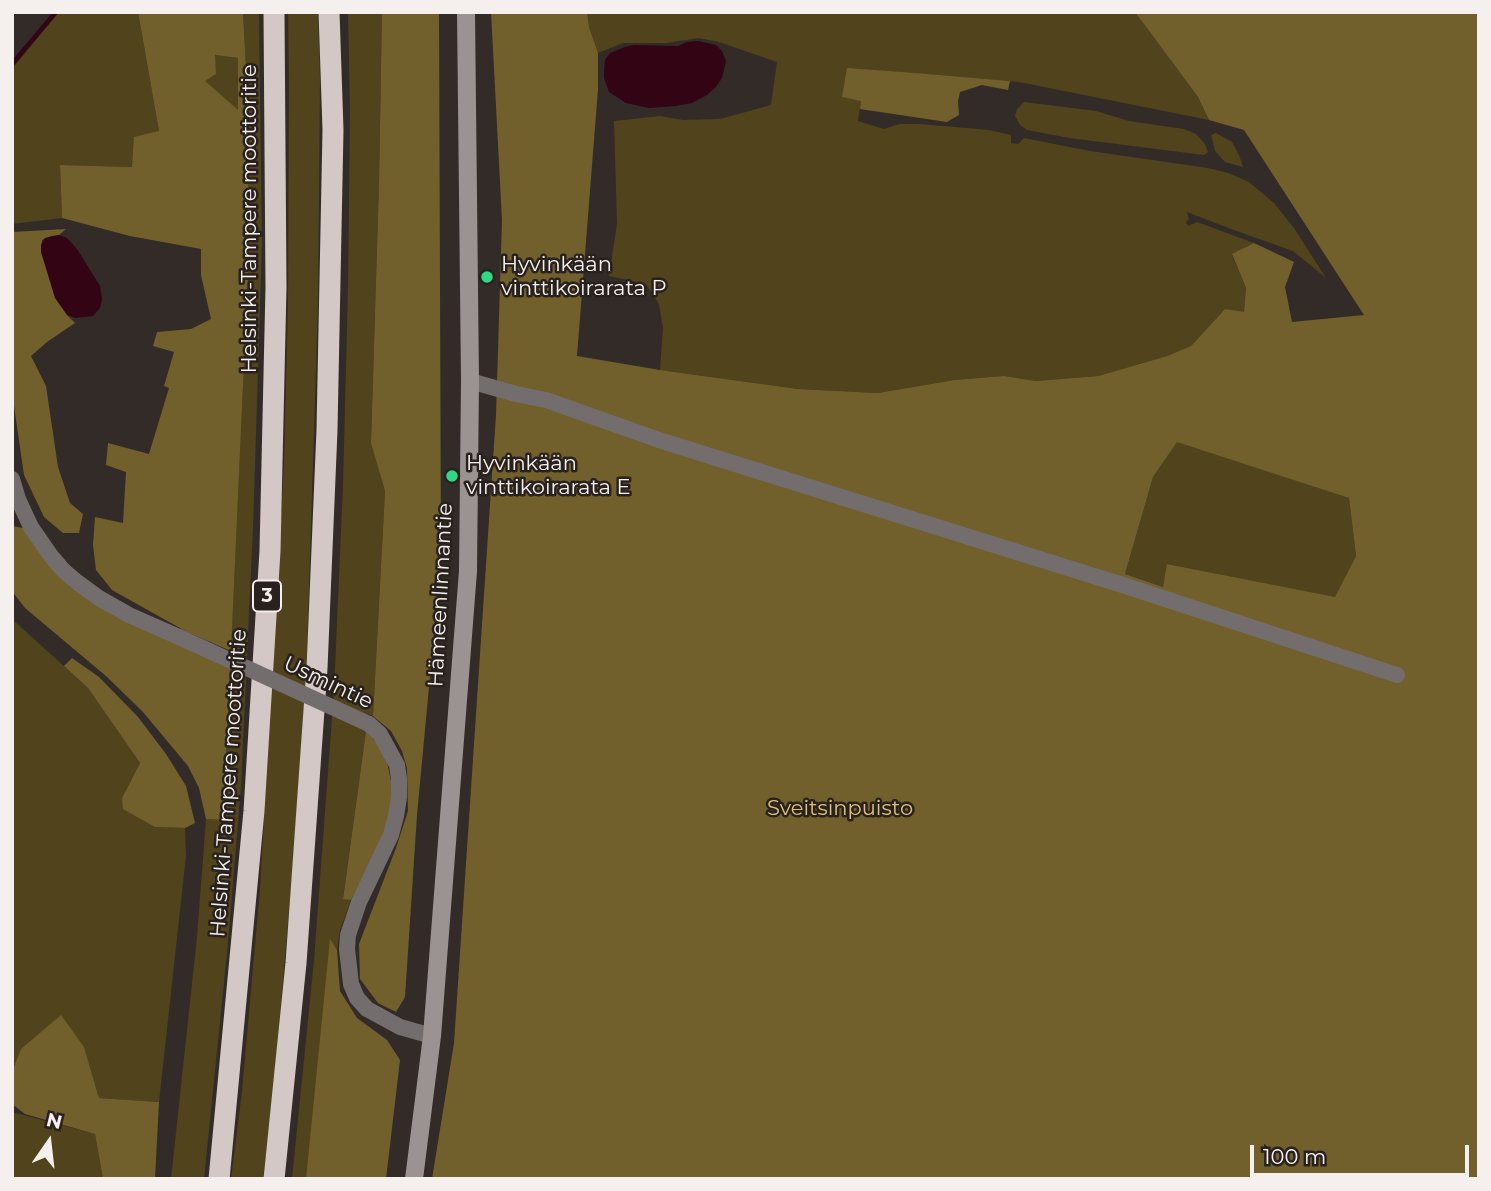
<!DOCTYPE html>
<meta charset="utf-8">
<style>
body{margin:0}
#map{position:relative;width:1491px;height:1191px;overflow:hidden;background:#332b27;font-family:Montserrat,sans-serif}
canvas{display:block}
.frame{position:absolute;inset:0;border:14px solid #f5f0ed;pointer-events:none}
.north{position:absolute;left:14px;top:1107px;width:70px;height:70px;-webkit-text-stroke:5px #29211e;paint-order:stroke;rotate:14deg;font-size:19px;font-weight:700;line-height:28px;text-align:center;color:#f5f0ed}
.north::after{content:'';display:block;margin:auto;width:24px;height:32px;background:#f5f0ed;clip-path:polygon(50% 0,100% 100%,50% 72%,0 100%)}
.scale{position:absolute;left:1250px;top:1145px;width:219px;height:32px;box-sizing:border-box;border:4px solid #f5f0ed;border-top:0;padding-left:9px;font-size:21px;line-height:24px;white-space:nowrap;color:#f5f0ed;-webkit-text-stroke:5px #29211e;paint-order:stroke}
</style>
<div id="map">
<canvas width="1491" height="1191"></canvas>
<div class="frame"></div>
<div class="north">N</div>
<div class="scale">100 m</div>
</div>
<script>
const ctx = document.querySelector('canvas').getContext('2d');
ctx.lineJoin = 'round';
function fillPath(path, color) { ctx.fillStyle = color; ctx.fill(path, 'evenodd'); }
const toPath = rows => new Path2D(rows.map(r => 'M' + r).join(''));
function strokePath(path, color, width, dash) { ctx.strokeStyle = color; ctx.lineWidth = width; ctx.lineCap = dash ? 'butt' : 'round'; ctx.setLineDash(dash || []); ctx.stroke(path); }
function label(font, color, halo, rows, align = 'center') {
  ctx.font = font + ' Montserrat,sans-serif'; ctx.lineWidth = 5; ctx.setLineDash([]); ctx.textBaseline = 'middle'; ctx.strokeStyle = halo; ctx.fillStyle = color; for (const [text, x, y, turn = 0] of rows) {
    ctx.save(); ctx.translate(x, y); ctx.rotate((+turn || 0) * Math.PI / 180); ctx.textAlign = isNaN(turn) ? turn : align; if (halo) ctx.strokeText(text, 0, 0); ctx.fillText(text, 0, 0); ctx.restore();
  }
}
const green = toPath([
 [59,12,138,12,159,131,133,167,60,165,62,218,12,224,12,69],
 [243,12,259,12,262,243,253,528,241,786,228,943,204,1179,171,1179,197,937,206,819,223,820,249,253,248,104],
 [288,12,318,12,320,80,318,305,306,682,291,889,273,1094,263,1179,231,1179,242,1091,260,889,284,464,288,302,289,82],
 [348,12,382,12,379,183,371,442,385,491,373,716,362,712,356,724,366,731,343,898,351,900,340,930,337,950,331,941,318,1179,292,1179,314,960,334,691,343,485,348,289,350,112],
 [587,12,1135,12,1198,97,1209,120,1019,82,928,74,861,101,858,121,884,129,899,124,920,124,989,130,1011,135,1011,143,1018,144,1024,138,1090,151,1208,168,1228,173,1249,182,1274,203,1294,228,1326,278,1293,251,1231,229,1187,212,1189,219,1186,222,1188,226,1197,222,1254,243,1232,255,1246,288,1244,313,1225,309,1191,346,1167,356,1098,376,1036,381,1004,376,954,380,878,393,798,389,660,370,663,328,659,304,646,284,609,276,617,224,614,121,660,116,683,120,720,119,771,105,777,62,719,42,699,38,667,43,623,43,598,53,589,27],
 [214,55,238,58,238,111,204,81,216,74],
 [1024,102,1096,111,1129,121,1184,129,1196,134,1205,144,1208,152,1204,155,1069,138,1027,130,1020,125,1015,116,1017,109],
 [1216,133,1232,142,1239,155,1243,167,1225,162,1215,151,1211,135],
 [1177,441,1349,498,1356,556,1335,598,1168,564,1163,587,1125,574,1153,477],
 [12,619,88,688,140,763,122,798,155,827,185,828,186,856,159,1102,99,1098,84,1048,12,1072],
 [12,1112,95,1134,103,1179,12,1179]
]);
const forest = toPath([
 [138,12,243,12,248,104,249,253,231,651,187,632,112,590,96,570,93,545,95,517,123,523,126,472,106,465,108,443,149,454,169,388,164,386,174,352,153,346,157,332,191,329,211,319,201,275,201,249,130,236,62,218,60,165,132,167,134,137,159,131],
 [215,55,238,58,238,110,205,81,216,74],
 [382,12,439,12,441,559,417,815,405,997,396,1012,378,1003,360,979,359,944,396,848,408,811,407,768,402,751,391,731,373,716,385,491,371,443,379,183],
 [491,12,587,12,589,27,598,53,598,89,577,356,660,370,798,389,878,393,954,380,1004,376,1036,381,1098,376,1167,356,1191,346,1225,309,1244,312,1246,288,1232,254,1254,243,1294,262,1285,287,1292,322,1364,315,1244,130,1209,120,1198,97,1135,12,1479,12,1479,1179,432,1179,454,1043,496,415,502,220],
 [1177,442,1349,498,1356,556,1335,597,1167,564,1163,587,1125,574,1153,477],
 [847,68,928,74,1010,81,1008,90,982,85,960,92,958,101,959,115,947,122,860,109,861,101,842,97],
 [66,229,59,235,51,236,42,240,41,252,67,315,75,323,47,342,31,356,46,386,58,467,70,503,83,514,79,533,63,533,44,517,24,475,12,392,12,232],
 [12,526,23,528,71,587,230,668,223,820,206,819,199,788,188,766,143,712,106,676,25,608,12,591],
 [72,658,99,677,138,717,166,754,186,786,195,823,185,828,155,827,123,809,122,798,140,763,88,688,64,666],
 [366,731,378,744,387,762,391,781,391,804,385,832,351,900,343,899],
 [330,939,337,950,340,991,357,1018,387,1040,400,1060,386,1179,306,1179],
 [61,1015,84,1047,99,1098,159,1102,155,1179,103,1179,95,1134,25,1114,12,1104,12,1072,21,1049]
]);
const water = toPath([
 [698,41,716,45,722,51,726,61,722,78,716,87,707,95,692,103,676,106,649,108,626,103,609,92,604,78,604,71,605,60,610,53,625,47,634,45,678,46,687,42],
 [59,235,67,238,77,249,100,286,102,299,100,308,93,316,75,318,67,315,55,298,41,252,41,245,45,238]
]);
const stream = toPath([
 [12,64,56,12]
]);
const street = toPath([
 [470,381,516,394,546,400,659,440,1129,587,1397,675],
 [12,479,18,499,31,527,51,556,63,570,77,582,99,598,129,615,179,637],
 [369,724,380,734,397,765,399,779,399,797,396,816,391,835,359,902,348,935,347,949,351,984,357,998,367,1009,400,1027,432,1036]
]);
const secondary = toPath([
 [414,1179,432,1036,468,571,470,381,466,12]
]);
const highway = toPath([
 [219,1179,254,811,270,551,276,287,274,12],
 [274,1179,296,963,317,668,327,430,333,130,329,12]
]);
const streetBridge = toPath([
 [179,637,369,724]
]);
const markers = [
 [487,277,7,"#2fd883"],
 [452,476,7,"#2fd883"]
];
const shields = [
 [267,596,28]
];
const shieldNames = [
 ["3",267,596]
];
const streetNames = [
 ["Helsinki-Tampere moottoritie",250,219,-90],
 ["Hämeenlinnantie",441,595,-87],
 ["Usmintie",328,683,25],
 ["Helsinki-Tampere moottoritie",229,783,-86]
];
const poiNames = [
 ["Hyvinkään",501,265],
 ["vinttikoirarata P",501,289],
 ["Hyvinkään",466,464],
 ["vinttikoirarata E",466,488]
];
const parkNames = [
 ["Sveitsinpuisto",840,809]
];
fillPath(green, '#51431b');
fillPath(forest, '#72602c');
fillPath(water, '#320414');
strokePath(stream, '#320414', 4.5);
strokePath(street, '#736e6d', 16);
strokePath(secondary, '#9a9392', 18);
strokePath(highway, '#d4c8c7', 21);
strokePath(streetBridge, '#736e6d', 16);
for (const [x, y, r, color] of markers) { const dot = new Path2D(); dot.arc(x, y, r, 0, 2 * Math.PI); ctx.fillStyle = color; ctx.fill(dot); strokePath(dot, '#29211e', 2.5); }
for (const [x, y, w] of shields) { const box = new Path2D(); box.roundRect(x - w / 2, y - 15.5, w, 31, 5); ctx.fillStyle = '#29211e'; ctx.fill(box); strokePath(box, '#f5f0ed', 2); }
label('bold 19px', '#f5f0ed', null, shieldNames);
label('21px', '#f5f0ed', '#29211e', streetNames);
label('21px', '#f5f0ed', '#29211e', poiNames, 'left');
label('21px', '#ddc171', '#29211e', parkNames);
</script>
